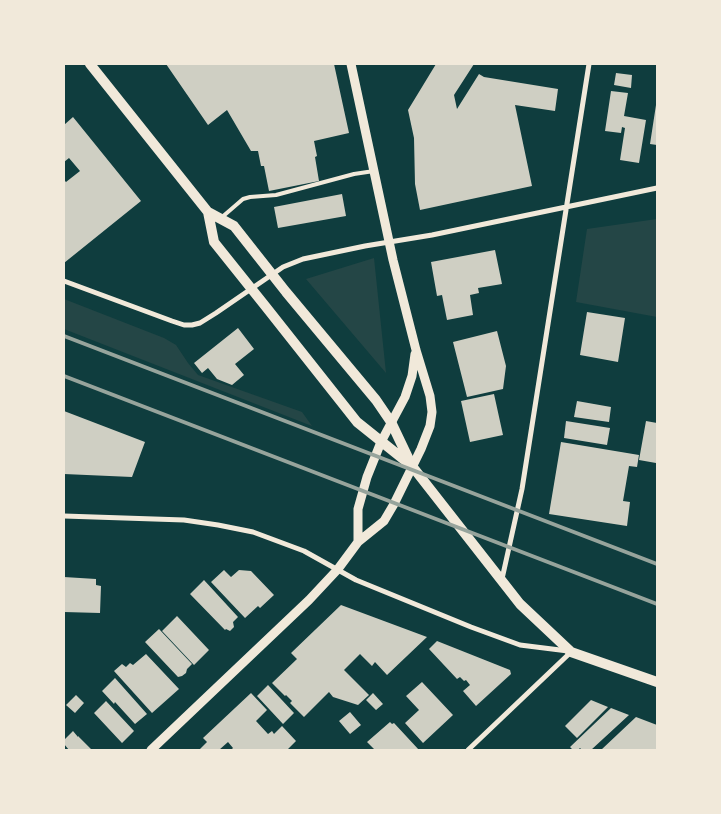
<!DOCTYPE html>
<style>
body{margin:0}
#map{position:relative;width:721px;height:814px;overflow:hidden;background:#0f3d3e;font-family:Arial,sans-serif}
canvas{display:block}
.frame{position:absolute;inset:0;border:65px solid #f1e9da;pointer-events:none}
</style>
<div id="map">
<canvas width="721" height="814"></canvas>
<div class="frame"></div>
</div>
<script>
const ctx = document.querySelector('canvas').getContext('2d');
ctx.lineJoin = 'round';
function fillPath(path, color) { ctx.fillStyle = color; ctx.fill(path, 'evenodd'); }
const toPath = rows => new Path2D(rows.map(r => 'M' + r).join(''));
function strokePath(path, color, width, dash) { ctx.strokeStyle = color; ctx.lineWidth = width; ctx.lineCap = dash ? 'butt' : 'round'; ctx.setLineDash(dash || []); ctx.stroke(path); }
const green = toPath([
 [657,219,657,317,576,302,587,229],
 [374,258,386,373,306,279],
 [64,299,164,338,176,345,188,363,198,375,302,412,312,426,64,329]
]);
const building = toPath([
 [166,64,334,64,349,133,314,141,317,156,315,157,319,181,269,191,264,166,261,166,258,151,251,151,227,110,208,125],
 [436,64,474,64,454,95,457,109,479,74,484,77,558,89,555,111,515,105,532,186,420,210,415,184,414,138,408,110],
 [616,73,632,75,631,88,614,85],
 [611,91,628,93,624,116,646,120,639,163,620,160,625,128,622,127,621,133,605,131],
 [656,105,657,105,657,145,650,144],
 [73,117,141,201,64,263,64,180,66,182,80,171,69,158,64,162,64,125],
 [342,194,346,216,278,228,274,207],
 [495,250,502,284,478,288,479,293,470,295,473,315,447,320,442,295,437,296,431,262],
 [587,312,625,318,618,362,580,355],
 [238,328,254,349,235,364,244,375,232,385,217,379,208,368,202,373,194,363],
 [497,331,506,366,503,389,467,397,453,342],
 [494,394,503,435,470,442,461,401],
 [577,401,611,407,609,422,574,417],
 [64,411,145,442,132,477,64,474],
 [566,421,610,428,607,445,564,438],
 [646,421,657,423,656,463,639,460],
 [561,442,639,455,637,467,629,466,623,501,630,502,627,526,549,514],
 [224,570,231,577,239,570,251,571,274,595,260,608,258,606,245,618,211,582],
 [64,577,96,579,96,585,101,586,100,613,64,612],
 [204,580,238,617,233,622,234,627,230,631,226,629,225,630,190,594],
 [341,605,427,637,387,675,375,662,372,666,360,654,344,670,369,695,358,705,333,697,329,692,304,717,290,703,292,701,286,695,285,696,272,683,297,659,291,653],
 [177,616,209,650,194,665,162,631],
 [159,629,192,664,187,669,186,673,182,676,178,677,145,642],
 [437,641,510,670,511,674,476,706,463,691,470,685,466,680,464,681,460,677,457,679,429,649],
 [146,654,179,689,152,713,114,671,122,664,126,667,130,663,133,665],
 [115,678,147,714,135,724,115,702,114,704,102,691],
 [422,682,453,715,423,743,405,723,419,710,406,696],
 [268,685,294,713,283,724,257,696],
 [251,693,267,710,256,721,268,734,272,731,274,734,282,726,296,741,287,750,233,750,232,749,233,748,228,742,219,750,199,750,207,742,203,738],
 [373,693,383,704,376,710,366,700],
 [76,695,84,703,75,713,66,705],
 [591,700,608,707,577,738,565,726],
 [106,701,134,731,122,743,94,713],
 [611,708,629,715,591,750,582,750,580,748,578,750,573,750,570,747],
 [350,712,361,725,350,734,339,721],
 [636,717,657,725,657,750,601,750],
 [390,722,392,724,394,723,419,750,375,750,367,742],
 [73,731,78,737,78,736,92,750,69,750,64,744,64,740]
]);
const service = toPath([
 [221,218,243,199,250,197,276,195,354,174,374,171]
]);
const minor = toPath([
 [64,281,172,321,184,325,192,325,200,323,216,313,283,267,303,259,365,246,432,235,657,188],
 [64,516,184,520,218,525,253,532,304,551,356,580,471,627,520,645,568,651],
 [502,579,522,489,589,64],
 [468,750,571,652]
]);
const tertiary = toPath([
 [358,542,358,509,367,477,381,442,405,397,412,376,415,354],
 [151,750,309,600,338,569,358,542,384,521,394,504,421,449,430,426,432,412,430,396,416,350,393,260,351,64]
]);
const secondary = toPath([
 [90,64,208,212,234,226,286,292,376,400,391,422,411,464],
 [208,212,214,242,266,307,357,422,412,466,520,604,571,652,657,682]
]);
const rail = toPath([
 [64,336,657,564],
 [64,376,657,604]
]);
fillPath(green, '#244646');
fillPath(building, '#cfcfc3');
strokePath(service, '#f1e9da', 4);
strokePath(minor, '#f1e9da', 5);
strokePath(tertiary, '#f1e9da', 9);
strokePath(secondary, '#f1e9da', 10);
strokePath(rail, '#97a49c', 4);
</script>
